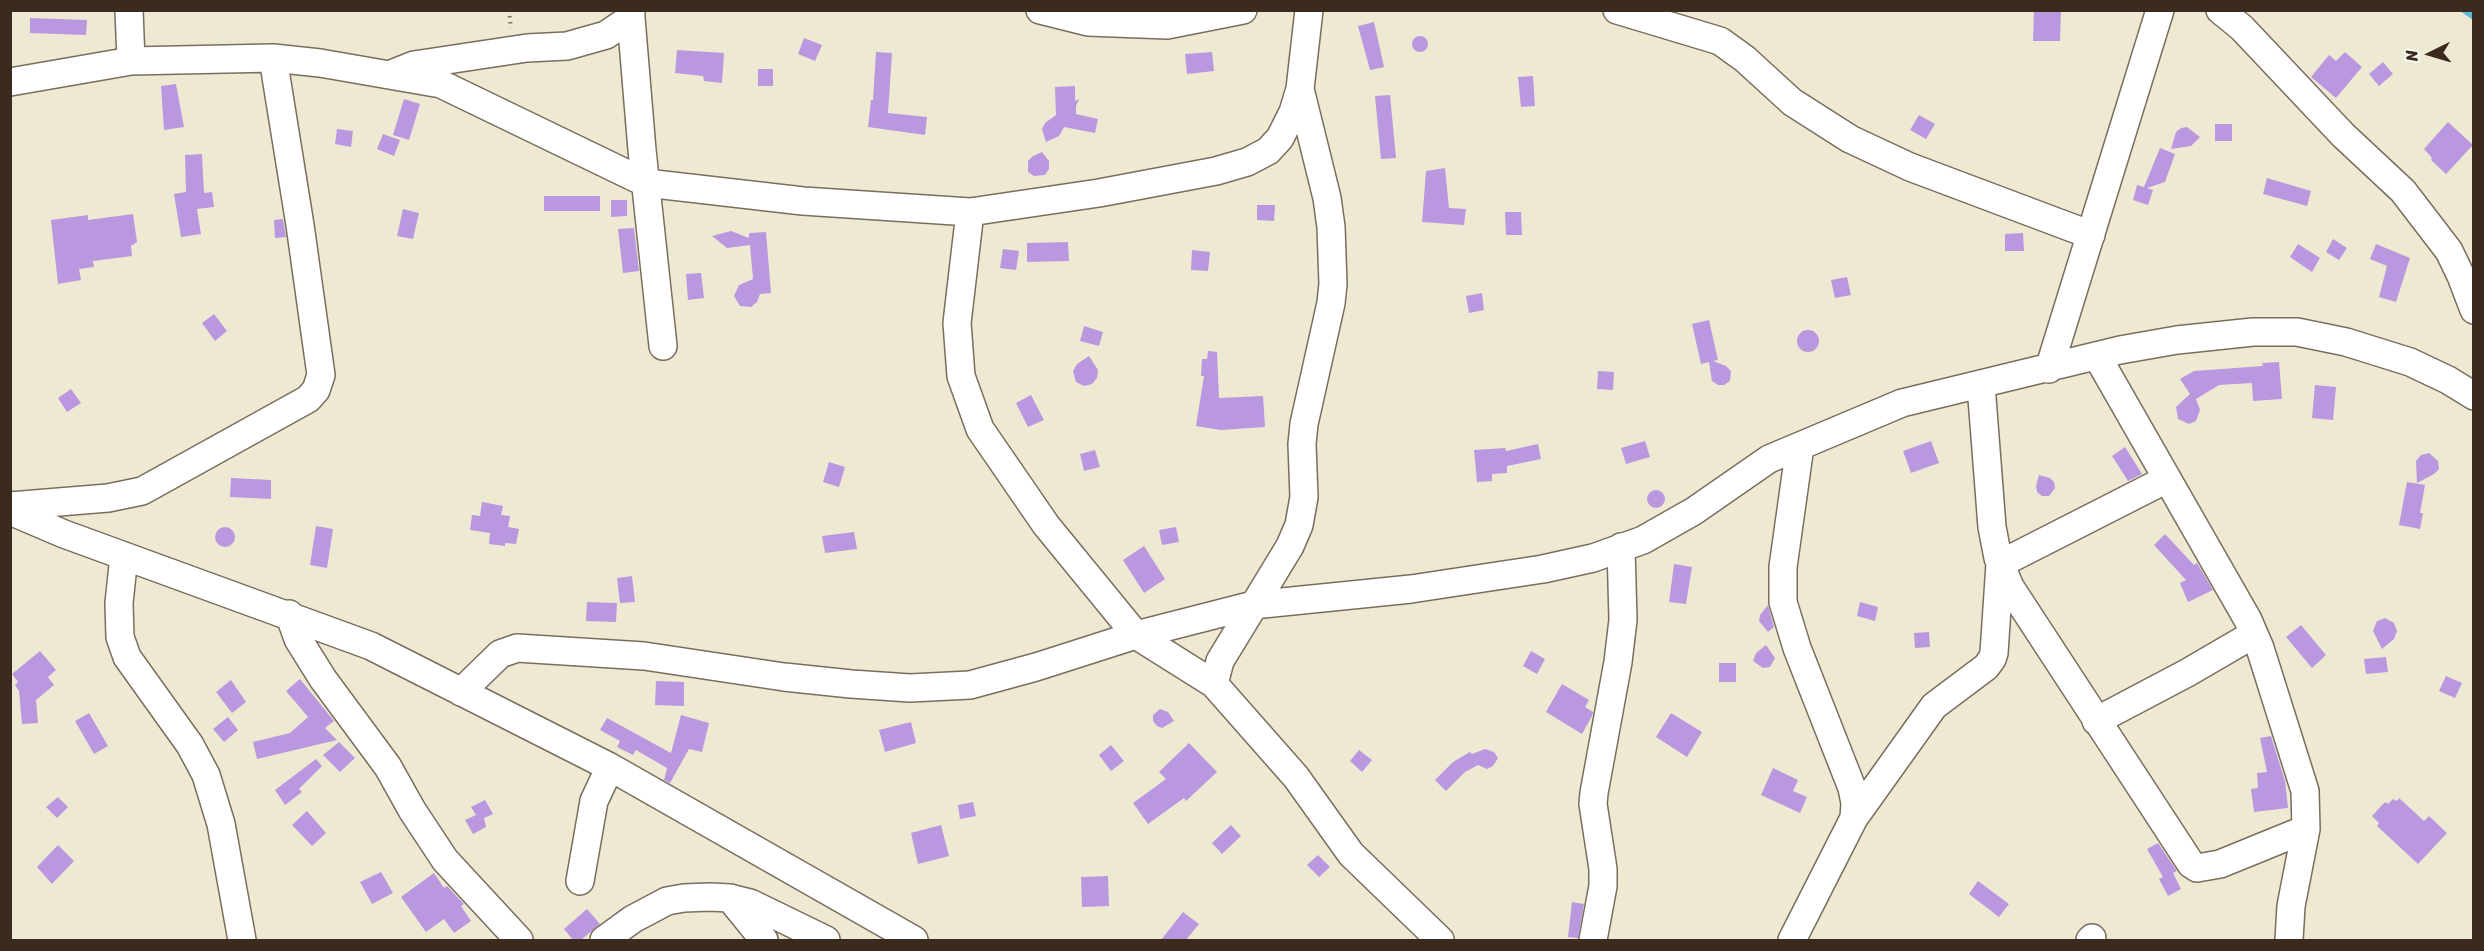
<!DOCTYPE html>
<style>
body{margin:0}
#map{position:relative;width:2484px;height:951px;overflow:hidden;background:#eee9d3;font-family:Sriracha,sans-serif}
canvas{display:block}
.frame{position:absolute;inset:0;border:12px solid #3b2a1e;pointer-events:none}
.north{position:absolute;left:2400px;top:24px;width:60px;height:60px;-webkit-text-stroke:4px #f6f6f2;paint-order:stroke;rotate:265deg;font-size:16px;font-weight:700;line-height:24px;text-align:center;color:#3b2a1e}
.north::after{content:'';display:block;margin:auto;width:21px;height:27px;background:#3b2a1e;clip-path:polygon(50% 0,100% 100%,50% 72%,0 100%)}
</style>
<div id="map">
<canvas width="2484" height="951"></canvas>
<div class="frame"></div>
<div class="north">N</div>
</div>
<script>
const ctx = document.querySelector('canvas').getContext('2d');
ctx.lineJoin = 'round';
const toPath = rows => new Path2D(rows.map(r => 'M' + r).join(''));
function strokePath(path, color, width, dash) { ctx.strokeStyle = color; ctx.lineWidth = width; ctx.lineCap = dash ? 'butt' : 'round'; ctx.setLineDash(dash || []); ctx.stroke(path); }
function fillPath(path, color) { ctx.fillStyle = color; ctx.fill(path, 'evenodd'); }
const stream = toPath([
 [2464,10,2474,17]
]);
const building = toPath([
 [2034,10,2061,10,2060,41,2033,41],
 [30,18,87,20,86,35,30,33],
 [1374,22,1384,67,1370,70,1358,26],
 '1412 44a8 8 0 1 1 16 0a8 8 0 1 1-16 0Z',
 [804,38,822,45,815,61,798,54],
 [677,50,724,53,722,83,704,81,703,76,675,73],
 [876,52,892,53,888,113,927,117,925,135,868,127,871,100,873,100],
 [1212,52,1214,71,1187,74,1185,54],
 [2345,52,2362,67,2336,98,2311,77,2329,55,2336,61],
 [2383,62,2393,74,2379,86,2369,74],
 [758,69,773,69,773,86,758,86],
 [1533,76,1535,106,1521,107,1518,77],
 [176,84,184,127,164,130,161,86],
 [1075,86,1075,101,1079,99,1076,106,1076,114,1098,119,1095,133,1064,127,1059,136,1046,142,1042,129,1045,123,1056,115,1055,87],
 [1390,95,1396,158,1381,159,1375,96],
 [404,99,420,104,409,140,393,135],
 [1919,115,1935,124,1926,139,1910,130],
 [2448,122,2473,145,2446,174,2431,160,2432,158,2424,149],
 [2215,124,2232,124,2232,141,2215,141],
 [2187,127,2200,137,2191,146,2171,149,2176,132,2181,128],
 [337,129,353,131,351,147,335,144],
 [383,134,400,140,394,156,377,149],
 [2160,148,2175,154,2165,182,2147,188,2153,190,2148,205,2133,200,2137,185,2144,187],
 [1042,152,1049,161,1049,169,1045,175,1034,176,1028,172,1028,161,1033,156],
 [202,154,204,193,212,192,214,207,197,209,201,234,181,237,174,194,186,192,185,155],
 [1445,168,1449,208,1466,209,1464,225,1422,222,1426,171],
 [2267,178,2311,191,2307,206,2263,194],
 [544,196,600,196,600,211,544,211],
 [611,200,627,200,627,216,611,217],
 [1257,205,1275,205,1274,221,1257,220],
 [403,209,419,213,413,239,397,236],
 [1505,212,1521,212,1522,235,1506,235],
 [133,214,137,242,131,246,132,256,93,261,94,267,79,269,81,280,58,284,51,220,88,215,88,220],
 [283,219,286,237,275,238,274,220],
 [634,228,639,271,623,273,618,229],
 [731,231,749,238,749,233,766,232,771,293,760,294,757,302,751,307,740,306,734,296,739,285,753,279,750,245,727,248,712,236],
 [2023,233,2024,251,2005,251,2005,234],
 [2333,239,2347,248,2339,260,2326,252],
 [1068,242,1069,261,1027,262,1027,243],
 [2298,244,2320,258,2312,272,2290,257],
 [2376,244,2410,258,2396,302,2379,297,2387,266,2370,259],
 [1003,249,1019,251,1016,270,1000,268],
 [1192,250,1210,252,1208,271,1191,270],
 [701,273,704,298,688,300,686,274],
 [1847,277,1851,295,1835,298,1831,280],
 [1482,293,1484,310,1469,313,1466,296],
 [214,314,227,331,215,341,202,323],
 [1709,320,1718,360,1713,361,1726,366,1731,371,1730,381,1724,385,1718,385,1712,381,1709,362,1701,364,1692,324],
 [1084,326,1103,332,1099,346,1080,341],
 '1797 341a11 11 0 1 1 22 0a11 11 0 1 1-22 0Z',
 [1208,351,1217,352,1219,398,1263,396,1265,427,1221,430,1196,426,1204,376,1201,376,1202,359,1207,359],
 [1089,356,1098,370,1097,378,1092,384,1084,386,1076,382,1073,371,1077,364],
 [2279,362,2282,399,2253,401,2252,383,2219,385,2196,399,2200,410,2196,421,2189,424,2178,419,2176,407,2190,394,2180,379,2194,371,2263,366,2262,363],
 [1598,371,1614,372,1613,390,1597,389],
 [2315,385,2336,387,2333,420,2312,418],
 [71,389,81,403,67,412,58,398],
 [1031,395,1044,420,1028,427,1016,403],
 [1645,441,1650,457,1626,464,1621,448],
 [1931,441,1939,463,1911,473,1903,451],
 [1538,444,1541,459,1507,466,1507,473,1492,474,1492,481,1477,482,1474,450,1505,448,1506,451],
 [2125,447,2142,474,2128,481,2112,456],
 [1095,450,1100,467,1084,471,1080,454],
 [2429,453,2438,461,2439,469,2434,474,2417,483,2416,461,2421,455],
 [829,462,845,467,839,487,823,482],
 [2039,475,2050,478,2054,482,2055,488,2049,496,2042,496,2037,492,2036,486],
 [231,478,271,480,271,499,230,497],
 [2407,482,2425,485,2420,513,2423,513,2420,529,2399,525],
 '1647 499a9 9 0 1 1 18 0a9 9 0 1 1-18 0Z',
 [482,502,503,506,501,515,510,516,508,527,519,529,516,544,505,543,505,546,489,544,490,533,470,530,472,515,480,516],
 [316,526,333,529,327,568,310,565],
 [1176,527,1179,542,1162,545,1159,530],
 '215 537a10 10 0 1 1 20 0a10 10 0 1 1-20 0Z',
 [854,532,857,549,825,553,822,536],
 [2165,534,2194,565,2197,563,2213,590,2188,602,2180,583,2186,580,2154,545],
 [1144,546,1165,579,1144,593,1123,560],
 [1674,564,1692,567,1686,604,1669,602],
 [632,576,635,602,620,603,617,578],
 [587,602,617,603,616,622,586,621],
 [1860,602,1878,607,1875,621,1857,616],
 [1768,605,1774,627,1768,632,1759,621,1760,615],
 [2385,618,2394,623,2397,631,2394,639,2382,649,2373,631,2377,621],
 [2301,625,2326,655,2312,668,2286,637],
 [1929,632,1930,647,1915,648,1914,633],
 [1766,645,1775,658,1770,667,1763,668,1753,661,1756,653],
 [40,651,56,670,48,677,54,685,36,700,38,723,22,724,19,691,15,685,18,682,12,674],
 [1531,651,1545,659,1537,674,1523,666],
 [2386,657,2388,672,2366,674,2364,659],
 [1719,663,1736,663,1736,682,1719,682],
 [2446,676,2462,683,2455,698,2439,691],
 [300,679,334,721,325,728,337,740,257,759,253,742,290,733,308,717,286,691],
 [231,680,246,702,232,713,216,692],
 [656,681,684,682,684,706,655,705],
 [1562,684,1589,700,1585,707,1593,712,1592,716,1582,734,1546,712],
 [1160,709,1168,712,1174,721,1162,728,1157,726,1153,721,1153,715],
 [89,713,108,746,94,754,75,721],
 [1671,713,1702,732,1687,757,1656,737],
 [681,715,709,723,702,752,689,749,670,783,664,780,667,768,636,750,633,755,617,747,620,741,600,730,607,718,671,753],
 [228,717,238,730,224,742,213,729],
 [911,722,916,743,885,752,879,730],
 [2271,736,2285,781,2288,808,2254,812,2251,789,2258,788,2257,773,2267,772,2260,738],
 [339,742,355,758,340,772,323,755],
 [1189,743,1217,772,1186,801,1184,798,1148,824,1133,803,1166,779,1159,772],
 [1111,745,1124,761,1111,771,1099,755],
 [1485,749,1494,752,1498,758,1493,766,1487,769,1478,765,1465,772,1446,791,1435,780,1453,762,1470,752,1472,754],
 [1359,750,1372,760,1362,772,1350,761],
 [316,759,322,766,299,789,302,792,285,805,275,790],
 [1773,768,1798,780,1793,791,1807,797,1800,813,1761,795],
 [58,797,68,807,57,818,46,807],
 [2399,798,2424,821,2429,816,2447,833,2418,864,2377,826,2379,823,2372,816,2385,802,2388,804,2393,799,2397,801],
 [485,800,493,814,484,818,486,827,473,834,465,820,476,815,471,807],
 [973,802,976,816,960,819,958,805],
 [307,811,326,833,312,846,292,825],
 [941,825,949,856,918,864,911,833],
 [1231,825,1241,836,1222,854,1212,843],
 [2158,843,2177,871,2173,873,2181,889,2168,896,2159,879,2163,877,2147,849],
 [58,845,74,861,52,884,37,867],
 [1318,855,1330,867,1319,877,1307,865],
 [381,872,393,893,372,904,360,882],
 [434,873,444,888,447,886,464,904,461,906,471,921,454,933,444,919,426,932,401,897],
 [1108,876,1109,906,1082,907,1081,877],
 [1978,881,2009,904,1999,917,1969,894],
 [1572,902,1584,904,1578,938,1568,937],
 [587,909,600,924,581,940,573,940,564,929],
 [1183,912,1199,924,1186,940,1161,940]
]);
const path = toPath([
 [509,10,511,28]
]);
const minor = toPath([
 [129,10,131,61],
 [1040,10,1088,22,1167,25,1243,10],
 [1617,10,1720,41,1745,59,1792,102,1850,139,1910,167,2091,235],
 [2220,10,2242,28,2343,135,2403,191,2449,251,2461,276,2474,310],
 [631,18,642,150,663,346],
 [394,73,414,65,527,48,567,46,606,35,631,18,631,10],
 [10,82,131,61,273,58,320,63,441,84,646,183,803,201,970,212,1099,193,1216,171,1247,162,1268,151,1280,138,1293,112,1300,89,1309,10],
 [970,212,957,323,961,376,980,429,1046,525,1136,635,1214,684,1296,777,1351,854,1440,940],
 [2097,356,2248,620,2260,648,2305,791,2306,829,2291,906,2289,940],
 [2049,369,2160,10],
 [1981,385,1992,527,1998,558,2010,587,2191,864,2197,868,2220,864,2306,829],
 [10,506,108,498,142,491,308,399,316,390,321,375,300,225,273,58],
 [10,511,64,534,371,646,610,767,914,940],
 [124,556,119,603,120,637,127,657,190,745,206,775,221,824,242,940],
 [289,614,298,639,323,679,388,767,412,810,445,860,519,940],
 [1214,684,1220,661,1290,546,1299,525,1304,497,1302,444,1304,424,1331,303,1333,284,1331,227,1327,198,1300,89],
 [461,692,500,654,517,648,644,656,784,677,851,684,910,688,970,685,1036,667,1136,635,1253,605,1411,589,1543,569,1593,558,1643,540,1694,511,1769,459,1902,403,2120,350,2177,340,2253,332,2297,332,2346,342,2410,362,2448,380,2474,396],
 [2096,721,2187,673,2254,634],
 [1854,818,1934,706,1986,667,1992,659,1994,653,2000,564,2167,479],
 [580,881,594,801,610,767],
 [730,898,764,940],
 [604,940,633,919,667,901,684,898,710,897,730,898,750,903,826,940],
 [1593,940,1603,886,1603,869,1593,804,1594,793,1618,662,1623,620,1621,547],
 [1792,940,1854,818,1855,803,1852,788,1797,648,1783,602,1783,567,1800,446],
 [2090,940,2092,938]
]);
strokePath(stream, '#5eb8dc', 6);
fillPath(building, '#ba98df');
strokePath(minor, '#7a6d5d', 30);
strokePath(path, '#7a6d5d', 4, [1.5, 4.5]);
strokePath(minor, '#fff', 27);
</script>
